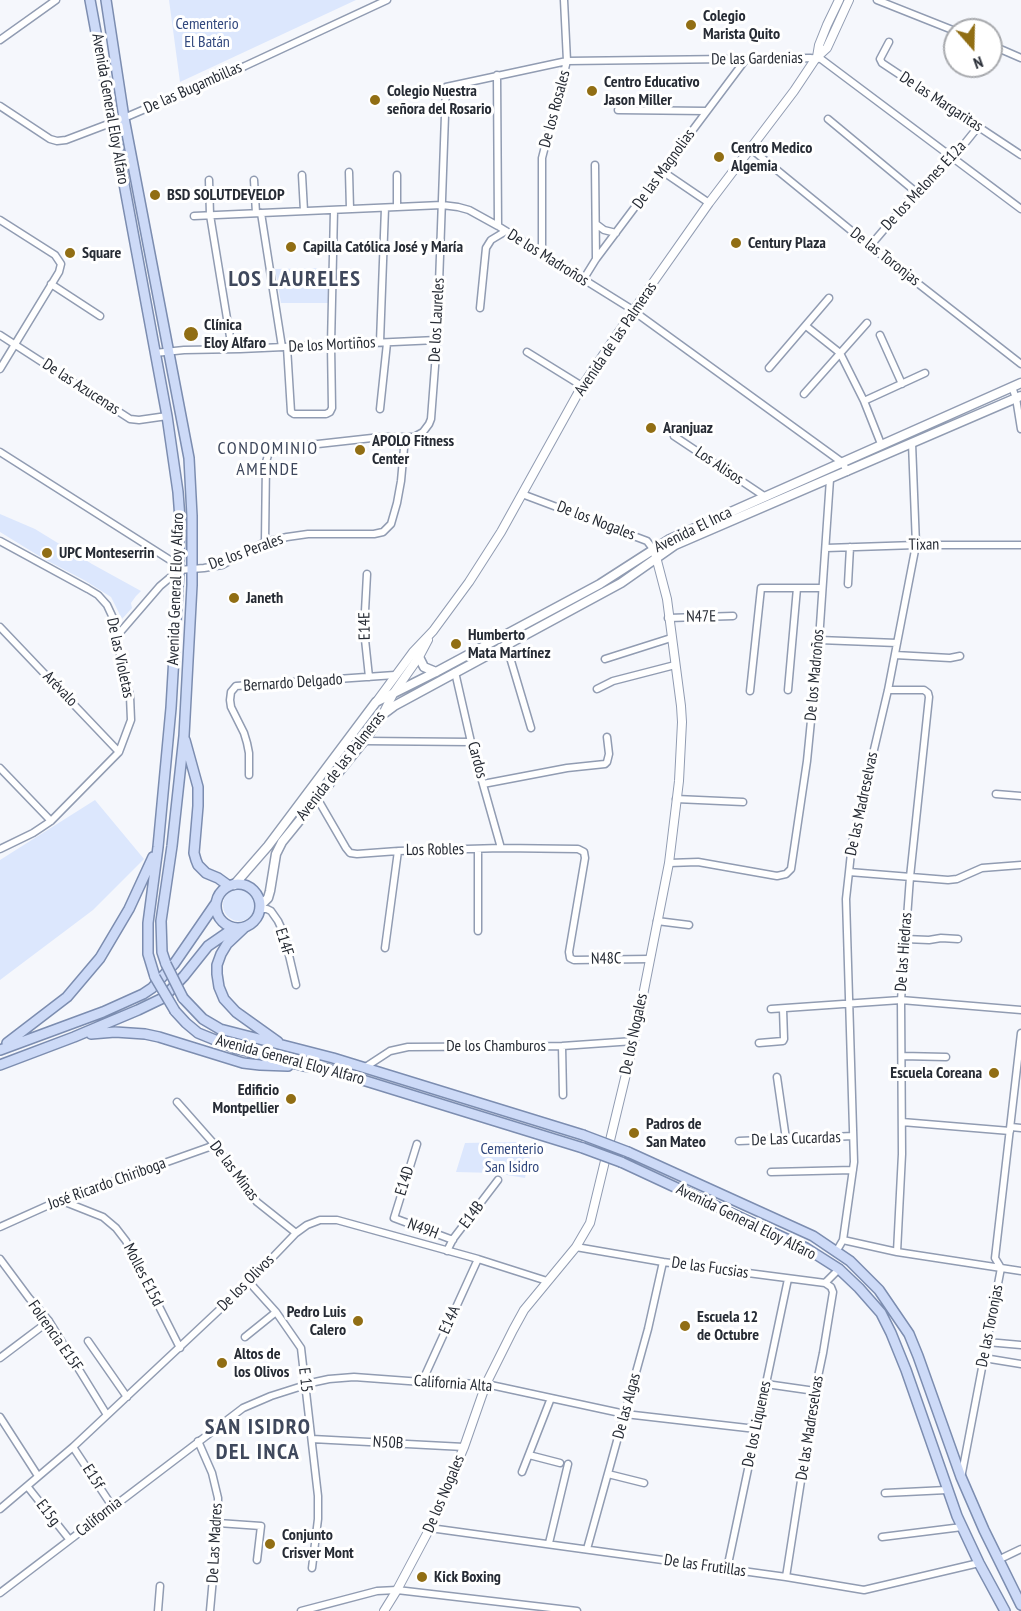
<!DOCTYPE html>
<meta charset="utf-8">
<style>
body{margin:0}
#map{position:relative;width:1021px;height:1611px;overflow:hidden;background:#f5f7fc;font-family:"PT Sans Narrow",sans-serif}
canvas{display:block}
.north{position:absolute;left:943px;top:18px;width:60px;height:60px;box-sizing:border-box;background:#fff;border:2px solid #a8aaae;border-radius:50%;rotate:160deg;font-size:16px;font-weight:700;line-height:24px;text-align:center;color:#262b34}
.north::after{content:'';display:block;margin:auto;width:21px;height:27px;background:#916e14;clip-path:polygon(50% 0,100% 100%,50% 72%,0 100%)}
</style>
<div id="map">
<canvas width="1021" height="1611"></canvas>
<div class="north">N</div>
</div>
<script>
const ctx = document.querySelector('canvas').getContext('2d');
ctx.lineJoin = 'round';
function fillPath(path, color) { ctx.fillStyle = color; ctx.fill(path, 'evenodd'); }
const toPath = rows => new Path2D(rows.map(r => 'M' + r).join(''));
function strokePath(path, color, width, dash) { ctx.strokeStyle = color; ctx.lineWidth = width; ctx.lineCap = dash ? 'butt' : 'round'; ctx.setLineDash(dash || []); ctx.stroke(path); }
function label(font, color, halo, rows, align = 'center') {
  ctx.font = font + ' "PT Sans Narrow",sans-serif'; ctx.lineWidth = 6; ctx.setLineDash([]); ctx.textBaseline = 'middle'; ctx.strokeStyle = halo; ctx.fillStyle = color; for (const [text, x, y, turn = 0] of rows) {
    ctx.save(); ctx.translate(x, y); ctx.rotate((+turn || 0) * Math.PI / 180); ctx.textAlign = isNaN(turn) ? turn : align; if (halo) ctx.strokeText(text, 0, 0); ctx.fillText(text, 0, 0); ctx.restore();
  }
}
const green = toPath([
 [169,0,356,0,180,82],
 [329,268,329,303,281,303,275,269],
 [0,514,35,529,92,564,141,591,136,596,131,603,132,608,122,619,111,597,84,580,44,559,0,532],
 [95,800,144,859,93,910,0,980,0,860],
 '223 905a16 16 0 1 1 32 0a16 16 0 1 1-32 0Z',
 [515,1142,532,1147,525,1178,495,1173,456,1172,465,1143]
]);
const minor = toPath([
 [877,0,955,31],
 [0,40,56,0],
 [889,42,880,59,882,63,1021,155],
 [991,45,1021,58],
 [497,75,498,226],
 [0,106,50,139,57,141,66,140,124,118,245,66,387,0],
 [618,110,706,111],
 [828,119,916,192],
 [750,148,870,246,1021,364],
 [595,165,596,259],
 [662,171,709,203],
 [349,172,350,209],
 [302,175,304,211],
 [209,180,210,215,232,349],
 [254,180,256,213],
 [397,207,397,175],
 [261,213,282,347],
 [194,216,442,205,458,207,469,210,498,226,628,307,843,463,847,472],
 [0,220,55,255,61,264,59,272,0,369],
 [596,224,604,230,616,233],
 [870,246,916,192,953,158,978,127],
 [542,255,542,158,567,61,564,0],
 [583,280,596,259,746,59],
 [51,284,100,316],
 [480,308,486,248,491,240,506,231],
 [806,326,840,353,864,401,881,444],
 [0,335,130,419,139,420,167,416],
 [880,335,902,384],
 [380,342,385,208],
 [287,347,291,412,294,414,326,414,330,412,332,408,331,345,334,210],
 [527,352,582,386],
 [155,353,184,350,240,349,437,340],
 [769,368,829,298],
 [1012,387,1016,398,1021,429],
 [804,394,867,323],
 [864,401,925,373],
 [380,409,387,343],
 [674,436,764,496],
 [0,452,170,560,179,570],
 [522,494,647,541,653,549],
 [0,541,88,589,98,595,107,605,114,620,116,638,130,696,131,720,119,752,51,821,33,833,0,849],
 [265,542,266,462,269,452,282,448,381,437,414,437,423,432,429,424,431,419,437,340,446,87,567,61,810,58,821,59,1021,209],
 [826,548,916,545,1021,545],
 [179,570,204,568,222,565,265,542,287,537,308,534,374,534,383,532,391,524,397,503,401,481,405,437],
 [367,574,364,630,369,677],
 [848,584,850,547],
 [668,618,733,616],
 [0,627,119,752],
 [116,637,160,586,179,570],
 [819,640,897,643],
 [506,644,531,728],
 [895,655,950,658,960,656],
 [605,659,671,638],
 [455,672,471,742,501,848],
 [597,689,613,681,675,665],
 [788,690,797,588],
 [888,690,924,690,928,693,929,697,910,877,901,1000,902,1154,897,1252],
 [750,691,761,588,822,588],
 [364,741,471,742],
 [0,768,51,821],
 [249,775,249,753,247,743,244,733,231,707,230,700,231,692,236,686,395,675],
 [483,784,567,768,605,764,607,762,609,754,607,737],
 [996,794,1021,796],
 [317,798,346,848,350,853,357,854,398,851,501,848,578,849,584,852,585,858,569,952,570,958,574,960,650,959],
 [676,799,743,802],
 [669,863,698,862,777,876,786,874,791,869,807,761,819,640,830,479],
 [849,872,948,880,957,879,982,868,1021,865],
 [261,909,267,909,271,911,278,921,284,934,296,985],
 [657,921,689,925],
 [478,931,478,849],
 [905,939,929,940,941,938,958,939],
 [385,948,398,851],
 [771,1009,901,1000,1021,1010],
 [759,1043,783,1041,784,1039,783,1009],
 [562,1046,563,1095],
 [902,1056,946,1057],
 [364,1068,390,1051,408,1047,562,1046,634,1041],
 [777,1077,786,1139],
 [177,1102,215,1145,257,1202,296,1233],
 [902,1122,1010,1131],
 [1011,1127,1021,1128],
 [739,1141,853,1136],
 [417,1144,394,1218,453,1240],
 [771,1172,853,1170],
 [60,1200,103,1217,116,1228,126,1241,180,1348],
 [0,1227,60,1200,215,1145],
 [843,1240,897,1252,1021,1271],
 [576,1247,663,1262,825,1283],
 [447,1251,453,1239,498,1180],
 [836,1252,843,1240,854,1162,846,899,849,872,852,843,888,690,916,545,912,443],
 [0,1259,29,1298,49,1321,107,1415],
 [249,1282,276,1312,301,1348,318,1496,318,1519,312,1568],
 [825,1283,839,1269],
 [245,1337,276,1312],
 [88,1341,127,1397],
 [987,1342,1021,1345],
 [0,1358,49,1321],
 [984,1358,1021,1364],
 [422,1382,478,1259],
 [766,1384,815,1391],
 [0,1417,38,1476],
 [312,1439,464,1447],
 [198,1441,212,1473,218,1498,218,1523,210,1611],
 [73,1447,112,1506],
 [529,1455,560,1463],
 [522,1472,551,1398],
 [962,1473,1001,1268,995,1258,1021,1033],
 [608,1474,644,1483],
 [27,1486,69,1539],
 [885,1493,947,1490],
 [0,1509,73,1447,249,1282,296,1233,307,1225,320,1220,337,1220,478,1259,547,1281],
 [218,1523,261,1526,257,1560],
 [430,1528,786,1577,864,1590,979,1563],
 [882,1537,962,1527],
 [549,1543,568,1464],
 [587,1549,648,1329,663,1262],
 [998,1560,1021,1549],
 [727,1569,788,1279],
 [786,1577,815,1391,823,1353,833,1292,831,1287,825,1283],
 [0,1593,243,1408,271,1396,315,1382,329,1379,354,1377,422,1382,486,1384,625,1414,756,1429],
 [158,1611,160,1586],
 [301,1611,377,1591,397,1590,577,1611]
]);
const tertiary = toPath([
 [817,57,819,45,827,25,839,0],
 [377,701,413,652,433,631,469,582,501,532,582,386,633,311,709,203,794,91,816,58,827,48,849,0],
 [383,714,393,694,419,657,428,640],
 [384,1611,397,1590,430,1528,464,1447,486,1384,513,1330,524,1310,576,1247,590,1223,634,1041,669,863,679,781,682,722,681,706,667,599,655,553]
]);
const secondary = toPath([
 [419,657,424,667,436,672],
 [234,885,268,846,376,702,436,672,600,584,670,539,1021,383],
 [261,905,268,898,270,891,276,854,282,842,364,741,382,715,394,706,621,583,675,545,1021,396]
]);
const primary = toPath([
 [90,0,167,416,178,492,180,519,179,570,171,708,158,847,148,923,148,954,155,977],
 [106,0,124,118,189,458,192,516,192,585,184,736,172,846,161,921,162,952,166,964],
 [185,740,198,787,198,806,194,853,196,860,198,865,206,873,218,878,229,886],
 '216 906a22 22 0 1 1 44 0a22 22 0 1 1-44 0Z',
 [244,928,227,944,221,954,217,965,217,974,219,987,224,999,236,1012,278,1042],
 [183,998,203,1019,220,1029,333,1058,583,1135],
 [175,1011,186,1023,198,1033,235,1048,304,1066,327,1069,583,1148],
 [91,1034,115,1032,145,1034,159,1037,243,1063,260,1065,288,1066],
 [7,1043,67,997,100,958,129,909,153,857],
 [0,1050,103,1012,143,994,152,988,174,964,216,903],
 [0,1065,74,1037,138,1010,163,998,184,976,208,946,234,928],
 [628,1152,813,1236,850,1261,879,1290,909,1334,918,1356,961,1477,984,1530,1021,1605],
 [621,1162,806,1248,839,1269,859,1288,881,1313,891,1333,906,1370,957,1516,979,1563,1005,1611]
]);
const primaryBridge = toPath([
 [166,964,183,998],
 [155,977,175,1011],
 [583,1135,628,1152],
 [583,1148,621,1162]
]);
const markers = [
 [691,25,6,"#916e14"],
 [592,91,6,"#916e14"],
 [375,100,6,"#916e14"],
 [719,157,6,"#916e14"],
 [155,195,6,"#916e14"],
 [736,243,6,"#916e14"],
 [291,247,6,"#916e14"],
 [70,253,6,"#916e14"],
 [191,334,8,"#916e14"],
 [651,428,6,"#916e14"],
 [360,450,6,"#916e14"],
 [47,553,6,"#916e14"],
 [234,598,6,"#916e14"],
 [456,644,6,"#916e14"],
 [994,1073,6,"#916e14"],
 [291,1099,6,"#916e14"],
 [634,1133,6,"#916e14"],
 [358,1321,6,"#916e14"],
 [685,1326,6,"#916e14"],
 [222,1363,6,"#916e14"],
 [270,1544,6,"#916e14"],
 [422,1577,6,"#916e14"]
];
const poiNames = [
 ["Colegio",703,16],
 ["Marista Quito",703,34],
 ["Centro Educativo",604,82],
 ["Jason Miller",604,100],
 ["Colegio Nuestra",387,91],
 ["señora del Rosario",387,109],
 ["Centro Medico",731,148],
 ["Algemia",731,166],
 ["BSD SOLUTDEVELOP",167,195],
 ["Century Plaza",748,243],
 ["Capilla Católica José y María",303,247],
 ["Square",82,253],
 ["Clínica",204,325],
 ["Eloy Alfaro",204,343],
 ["Aranjuaz",663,428],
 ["APOLO Fitness",372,441],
 ["Center",372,459],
 ["UPC Monteserrin",59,553],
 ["Janeth",246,598],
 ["Humberto",468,635],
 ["Mata Martínez",468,653],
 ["Escuela Coreana",982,1073,"right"],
 ["Edificio",279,1090,"right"],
 ["Montpellier",279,1108,"right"],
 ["Padros de",646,1124],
 ["San Mateo",646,1142],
 ["Pedro Luis",346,1312,"right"],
 ["Calero",346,1330,"right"],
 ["Escuela 12",697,1317],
 ["de Octubre",697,1335],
 ["Altos de",234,1354],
 ["los Olivos",234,1372],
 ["Conjunto",282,1535],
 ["Crisver Mont",282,1553],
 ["Kick Boxing",434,1577]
];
const parkNames = [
 ["Cementerio",207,24],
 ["El Batán",207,42],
 ["Cementerio",512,1149],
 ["San Isidro",512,1167]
];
const streetNames = [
 ["De las Gardenias",757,59,-1],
 ["De las Bugambillas",193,88,-24],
 ["De las Margaritas",941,102,33],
 ["Avenida General Eloy Alfaro",110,109,80],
 ["De los Rosales",555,109,-75],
 ["De las Magnolias",664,169,-54],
 ["De los Melones E12a",924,186,-47],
 ["De las Toronjas",885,257,38],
 ["De los Madroños",548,258,32],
 ["De los Laureles",437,320,-87],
 ["Avenida de las Palmeras",616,339,-56],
 ["De los Mortiños",332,345,-3],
 ["De las Azucenas",81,387,33],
 ["Los Alisos",719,466,34],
 ["De los Nogales",596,521,21],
 ["Avenida El Inca",693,530,-26],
 ["Tixan",924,545,-1],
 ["De los Perales",246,552,-20],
 ["Avenida General Eloy Alfaro",176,589,-88],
 ["N47E",701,617,-1],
 ["E14E",365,626,-91],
 ["De las Violetas",120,658,78],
 ["De los Madroños",815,675,-85],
 ["Bernardo Delgado",293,683,-4],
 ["Arévalo",60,689,46],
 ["Cardos",477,760,75],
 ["Avenida de las Palmeras",341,766,-52],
 ["De las Madreselvas",862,804,-78],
 ["Los Robles",435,850,-1],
 ["E14F",284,942,73],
 ["De las Hiedras",904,952,-86],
 ["N48C",606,959,-1],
 ["De los Nogales",634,1034,-78],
 ["De los Chamburos",496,1046],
 ["Avenida General Eloy Alfaro",290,1060,15],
 ["De Las Cucardas",796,1139,-2],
 ["De las Minas",234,1171,53],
 ["E14D",405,1181,-73],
 ["José Ricardo Chiriboga",107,1184,-20],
 ["E14B",472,1215,-53],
 ["Avenida General Eloy Alfaro",746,1222,26],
 ["N49H",423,1229,21],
 ["De las Fucsias",710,1268,8],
 ["Molles E15d",143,1275,63],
 ["De los Olivos",246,1283,-45],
 ["E14A",450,1320,-66],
 ["De las Toronjas",990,1326,-79],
 ["Folrencia E15F",55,1336,55],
 ["E 15",305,1380,83],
 ["California Alta",453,1384,4],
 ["De las Algas",627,1406,-75],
 ["De los Liquenes",757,1424,-78],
 ["De las Madreselvas",810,1428,-81],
 ["N50B",388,1443,3],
 ["E15f",93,1477,57],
 ["De los Nogales",444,1494,-67],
 ["E15g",48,1513,52],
 ["California",99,1517,-38],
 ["De Las Madres",215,1543,-87],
 ["De las Frutillas",705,1566,8]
];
const neighbourhoodNames = [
 ["CONDOMINIO",268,449],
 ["AMENDE",268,470]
];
const districtNames = [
 ["LOS LAURELES",295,280],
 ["SAN ISIDRO",258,1428],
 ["DEL INCA",258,1453]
];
fillPath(green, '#dce7fd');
strokePath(minor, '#919cb2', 9);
strokePath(tertiary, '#919cb2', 10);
strokePath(secondary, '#919cb2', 11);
strokePath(primary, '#7c8db0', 12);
strokePath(minor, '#fff', 6);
strokePath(tertiary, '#fff', 8);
strokePath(secondary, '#fff', 8);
strokePath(primary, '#cddaf7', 9);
strokePath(primaryBridge, '#7c8db0', 12, []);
strokePath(primaryBridge, '#cddaf7', 9);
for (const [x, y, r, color] of markers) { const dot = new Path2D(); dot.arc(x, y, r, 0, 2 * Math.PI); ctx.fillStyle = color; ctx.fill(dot); strokePath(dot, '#fff', 2); }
label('bold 16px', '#262b34', '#fff', poiNames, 'left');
label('16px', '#33497e', '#fff', parkNames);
label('16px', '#262b34', '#fff', streetNames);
ctx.letterSpacing = '1.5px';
label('18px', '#3f485c', '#fff', neighbourhoodNames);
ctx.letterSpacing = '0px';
ctx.letterSpacing = '1.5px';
label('bold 22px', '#3f485c', '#fff', districtNames);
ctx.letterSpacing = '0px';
</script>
